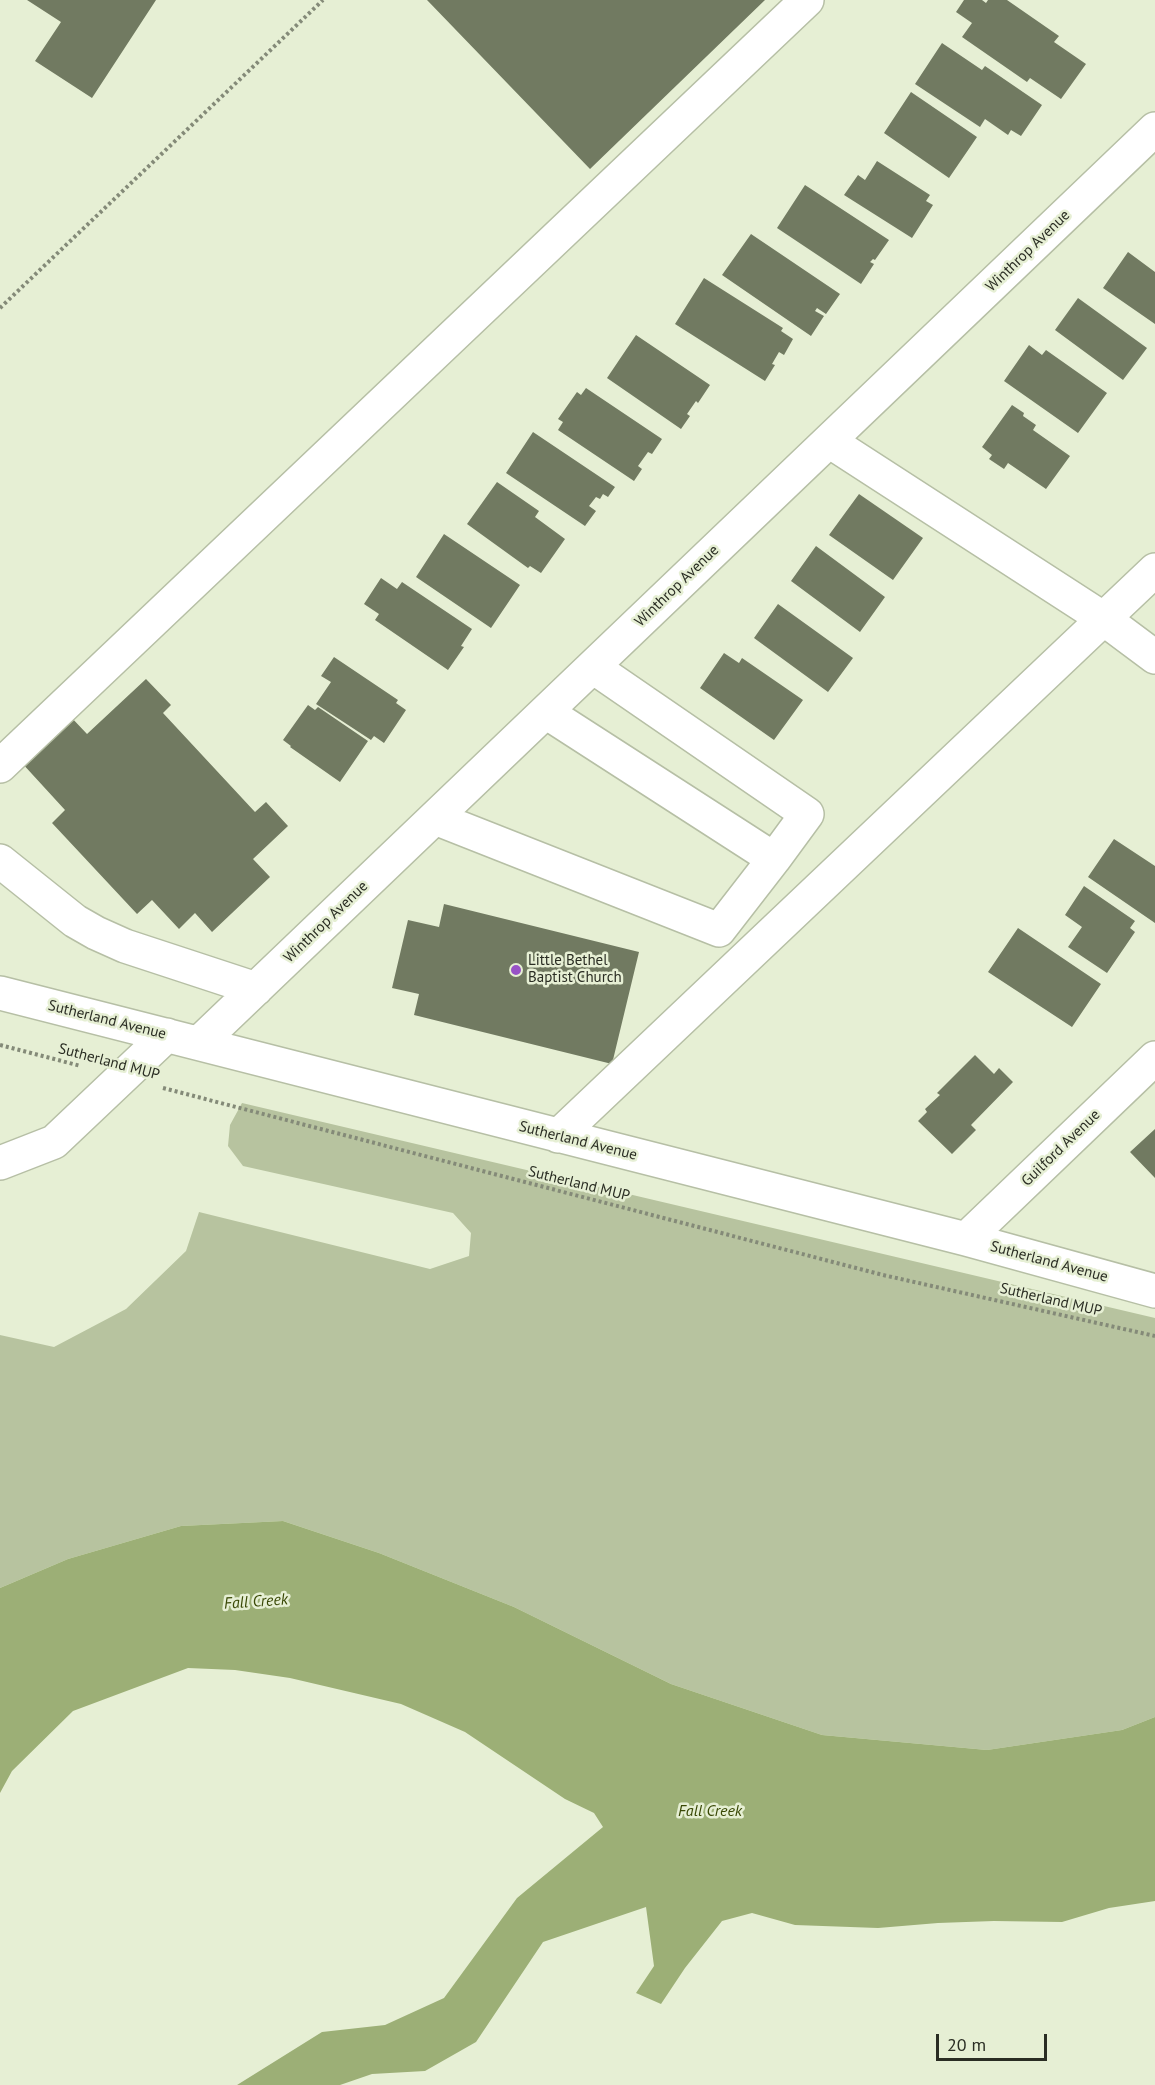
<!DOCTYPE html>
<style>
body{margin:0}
#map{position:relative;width:1155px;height:2085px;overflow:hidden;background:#e6efd4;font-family:"PT Sans",sans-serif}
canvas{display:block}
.scale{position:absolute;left:936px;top:2034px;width:111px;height:27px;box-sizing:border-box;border:3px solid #2a2d23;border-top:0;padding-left:8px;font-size:18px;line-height:21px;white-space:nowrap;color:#2a2d23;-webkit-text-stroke:4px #e6efd4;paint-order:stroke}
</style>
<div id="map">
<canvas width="1155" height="2085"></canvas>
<div class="scale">20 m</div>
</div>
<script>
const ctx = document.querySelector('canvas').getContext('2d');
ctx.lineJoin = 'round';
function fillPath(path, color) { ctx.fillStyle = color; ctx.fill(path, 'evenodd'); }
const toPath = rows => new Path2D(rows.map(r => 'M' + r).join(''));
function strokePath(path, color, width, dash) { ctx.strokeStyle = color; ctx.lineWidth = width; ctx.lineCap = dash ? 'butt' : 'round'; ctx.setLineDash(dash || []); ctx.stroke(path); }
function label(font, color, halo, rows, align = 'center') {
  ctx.font = font + ' "PT Sans",sans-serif'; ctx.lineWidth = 5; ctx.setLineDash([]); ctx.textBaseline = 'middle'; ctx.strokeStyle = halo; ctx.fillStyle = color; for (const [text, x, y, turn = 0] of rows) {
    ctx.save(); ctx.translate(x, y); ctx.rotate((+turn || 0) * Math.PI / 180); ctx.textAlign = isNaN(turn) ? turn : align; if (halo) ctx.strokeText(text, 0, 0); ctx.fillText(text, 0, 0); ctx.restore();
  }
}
const green = toPath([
 [242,1103,1155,1318,1155,1717,1122,1730,987,1750,822,1735,671,1684,514,1607,379,1553,283,1521,181,1526,68,1559,0,1588,0,1335,54,1347,126,1309,186,1251,199,1212,430,1269,469,1256,471,1233,453,1213,243,1166,228,1146,230,1125]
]);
const water = toPath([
 [283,1521,379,1553,514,1607,671,1684,822,1735,987,1750,1122,1730,1155,1717,1155,1901,1109,1908,1062,1922,994,1921,938,1923,878,1928,795,1925,752,1913,722,1921,685,1968,661,2004,636,1993,654,1966,646,1907,543,1942,476,2042,425,2071,372,2074,340,2085,237,2085,322,2032,385,2025,444,1998,517,1898,603,1827,594,1813,565,1799,465,1732,401,1704,290,1678,235,1670,188,1668,73,1711,12,1771,0,1793,0,1588,68,1559,181,1526]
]);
const building = toPath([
 [27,0,156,0,92,98,35,61,61,22],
 [427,0,765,0,590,169],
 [964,0,982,0,986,3,988,0,1007,0,1059,36,1054,42,1086,64,1061,99,1030,78,1027,82,962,37,972,23,956,12],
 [942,43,982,70,985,66,1042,105,1021,136,1011,130,1008,135,985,119,980,127,915,84],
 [911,92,977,137,949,178,884,133],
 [877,161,930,195,926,201,933,205,912,238,844,195,858,175,865,180],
 [805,185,889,240,875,260,873,259,870,262,874,264,861,284,777,228],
 [751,234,840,294,826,314,817,308,815,311,824,316,811,336,722,275],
 [1128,252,1155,272,1155,324,1103,288],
 [704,278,783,328,781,331,793,339,784,355,779,352,772,364,775,365,765,381,675,324],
 [1078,298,1147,348,1123,380,1055,330],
 [636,335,710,385,698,403,696,401,687,414,690,416,681,429,607,378],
 [1029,345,1042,355,1046,350,1107,393,1078,433,1004,381],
 [586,388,662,439,652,454,648,452,638,466,642,469,634,481,558,430,563,422,558,419,577,392,581,395],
 [1012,405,1024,413,1023,416,1036,425,1033,430,1070,456,1046,489,1008,463,1004,469,989,459,992,455,982,447],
 [533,432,615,487,608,497,603,494,600,499,596,497,589,506,596,511,585,526,506,473],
 [497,482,539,511,535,517,565,539,541,573,530,566,528,568,467,524],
 [859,494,923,538,893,580,829,535],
 [444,534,520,585,491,628,416,577],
 [816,546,885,597,860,632,791,581],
 [381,578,397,589,402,582,472,629,461,646,464,647,448,670,375,620,379,614,364,604],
 [778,604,853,658,828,692,754,638],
 [724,653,739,663,742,658,803,700,774,740,700,688],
 [334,657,398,700,396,703,406,710,384,743,374,736,371,740,316,704,331,682,321,676],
 [146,679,171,705,163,713,255,812,266,802,288,826,253,859,270,877,212,932,195,913,179,929,152,900,137,914,52,823,65,810,21,762,70,716,87,734],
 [308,705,315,710,318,707,368,741,340,782,290,747,291,746,283,740],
 [1114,839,1155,866,1155,923,1088,877],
 [1084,886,1135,921,1130,928,1135,932,1107,973,1068,947,1082,927,1065,915],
 [444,904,639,952,612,1064,414,1015,419,994,392,988,408,920,439,927],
 [1018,928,1101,984,1072,1027,988,972],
 [975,1055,994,1074,999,1068,1013,1082,971,1125,976,1130,952,1154,918,1121,927,1112,925,1109,940,1095,937,1093],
 [1155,1129,1155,1178,1130,1152]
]);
const path = toPath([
 [0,308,323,0],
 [0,1045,81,1066],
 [163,1088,883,1275,1155,1336]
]);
const minor = toPath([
 [829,441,1104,619,1155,657],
 [593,667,807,814,774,859],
 [0,766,807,0],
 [435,818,719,930,774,859,546,712],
 [0,861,75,921,96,933,125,946,256,989],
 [0,993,966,1239,1155,1291],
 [199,1043,1155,129],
 [558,1136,1155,570],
 [0,1163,54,1142,167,1035],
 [966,1239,1155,1058]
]);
const markers = [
 [516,970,6,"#9852c6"]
];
const streetNames = [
 ["Winthrop Avenue",1028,251,-44],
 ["Winthrop Avenue",677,586,-44],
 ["Winthrop Avenue",326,922,-44],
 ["Sutherland Avenue",107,1020,14],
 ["Sutherland MUP",109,1062,15],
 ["Sutherland Avenue",578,1141,14],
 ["Guilford Avenue",1061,1148,-44],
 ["Sutherland MUP",579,1184,14],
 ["Sutherland Avenue",1049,1262,15],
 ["Sutherland MUP",1051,1300,13]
];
const poiNames = [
 ["Little Bethel",528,961],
 ["Baptist Church",528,978]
];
const waterNames = [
 ["Fall Creek",256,1602,-4],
 ["Fall Creek",710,1811]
];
fillPath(green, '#b7c39f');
fillPath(water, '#9caf76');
fillPath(building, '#717a61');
strokePath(minor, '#b6bfa5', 36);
strokePath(path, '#848a78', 4, [3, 3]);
strokePath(minor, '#fff', 33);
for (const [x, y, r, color] of markers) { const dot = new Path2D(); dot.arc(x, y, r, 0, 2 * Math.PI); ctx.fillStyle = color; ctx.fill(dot); strokePath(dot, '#e6efd4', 2); }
label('15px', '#2a2d23', '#e6efd4', streetNames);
label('15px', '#2a2d23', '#e6efd4', poiNames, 'left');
label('italic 16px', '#3a4906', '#e6efd4', waterNames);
</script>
